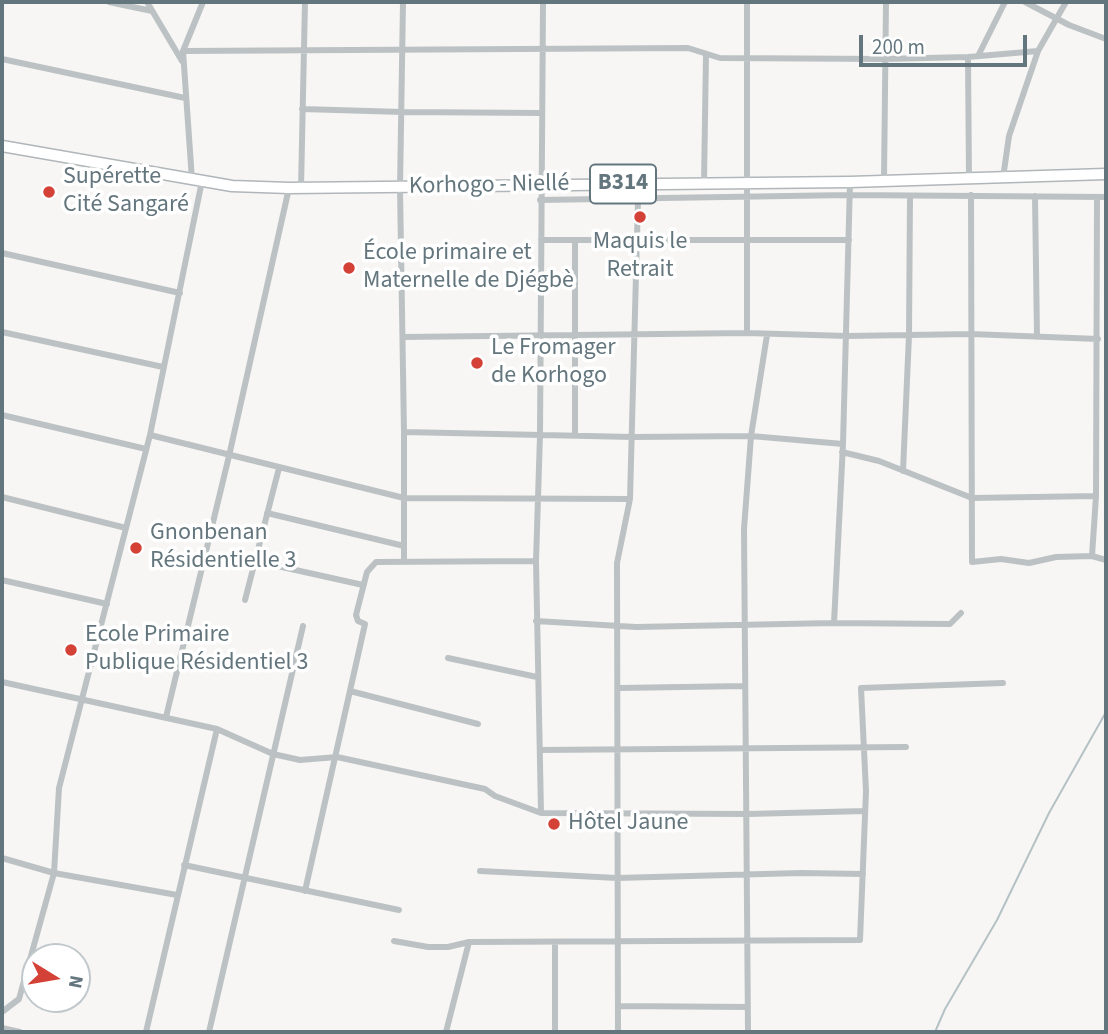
<!DOCTYPE html>
<meta charset="utf-8">
<style>
body{margin:0}
#map{position:relative;width:1108px;height:1034px;overflow:hidden;background:#f7f6f4;font-family:"Source Sans 3",sans-serif}
canvas{display:block}
.frame{position:absolute;inset:0;border:4px solid #64767d;pointer-events:none}
.north{position:absolute;left:21px;top:943px;width:70px;height:70px;box-sizing:border-box;background:#fff;border:2px solid #c1c8cb;border-radius:50%;rotate:101deg;font-size:19px;font-weight:700;line-height:28px;text-align:center;color:#64767d}
.north::after{content:'';display:block;margin:auto;width:24px;height:32px;background:#d44237;clip-path:polygon(50% 0,100% 100%,50% 72%,0 100%)}
.scale{position:absolute;left:859px;top:35px;width:168px;height:32px;box-sizing:border-box;border:4px solid #64767d;border-top:0;padding-left:9px;font-size:21px;line-height:24px;white-space:nowrap;color:#64767d;-webkit-text-stroke:5px #fff;paint-order:stroke}
</style>
<div id="map">
<canvas width="1108" height="1034"></canvas>
<div class="frame"></div>
<div class="north">N</div>
<div class="scale">200 m</div>
</div>
<script>
const ctx = document.querySelector('canvas').getContext('2d');
ctx.lineJoin = 'round';
const toPath = rows => new Path2D(rows.map(r => 'M' + r).join(''));
function strokePath(path, color, width, dash) { ctx.strokeStyle = color; ctx.lineWidth = width; ctx.lineCap = dash ? 'butt' : 'round'; ctx.setLineDash(dash || []); ctx.stroke(path); }
function label(font, color, halo, rows, align = 'center') {
  ctx.font = font + ' "Source Sans 3",sans-serif'; ctx.lineWidth = 7; ctx.setLineDash([]); ctx.textBaseline = 'middle'; ctx.strokeStyle = halo; ctx.fillStyle = color; for (const [text, x, y, turn = 0] of rows) {
    ctx.save(); ctx.translate(x, y); ctx.rotate((+turn || 0) * Math.PI / 180); ctx.textAlign = isNaN(turn) ? turn : align; if (halo) ctx.strokeText(text, 0, 0); ctx.fillText(text, 0, 0); ctx.restore();
  }
}
const stream = toPath([
 [935,1032,945,1009,997,920,1049,813,1106,712]
]);
const street = toPath([
 [109,2,152,11],
 [147,2,182,61],
 [403,2,400,188,404,432,404,561],
 [747,2,747,333],
 [1025,2,1069,25,1106,39],
 [183,51,688,48,720,58,884,59,968,57,1038,51],
 [978,56,1005,2],
 [968,57,969,179],
 [2,59,185,98],
 [302,109,402,112,541,113],
 [1003,178,1009,136,1038,51,1066,2],
 [192,180,183,51,203,2],
 [884,180,886,2],
 [704,183,706,54],
 [301,188,305,2],
 [971,195,972,562,1001,559,1029,563,1056,557,1092,556,1106,560],
 [1035,196,1037,337],
 [540,200,849,195,1106,197],
 [541,240,849,240],
 [575,240,575,435],
 [2,253,180,293],
 [2,332,163,367],
 [403,337,747,333,847,336,971,334,1098,339],
 [2,415,146,449],
 [404,432,633,437,751,436,843,444],
 [150,435,404,498,630,499],
 [842,452,879,461,972,498,1096,496],
 [903,471,909,335,910,196],
 [2,497,126,528],
 [267,513,404,546],
 [1092,556,1096,496,1097,197],
 [255,561,363,585],
 [2,580,107,604],
 [245,600,279,468],
 [536,621,636,627,834,623,950,624,961,613],
 [834,623,843,444,850,182],
 [448,658,537,677],
 [2,682,217,729,273,754,300,760,337,757,485,789,495,796,541,813,748,814,865,811],
 [619,688,745,686],
 [350,691,478,724],
 [166,717,229,456,289,188],
 [540,750,906,747],
 [541,813,536,561,540,435,543,2],
 [2,858,54,873,177,895],
 [184,865,399,910],
 [480,871,617,878,801,873,863,874],
 [305,891,365,624,358,621,356,615,367,572,376,562,536,561],
 [394,941,428,947,448,947,469,942,860,940,866,791,861,688,1003,683],
 [555,943,555,1032],
 [618,1006,748,1007],
 [2,1012,19,999,54,873,59,788,150,435,202,181],
 [2,1028,20,1032],
 [146,1032,217,729],
 [209,1032,303,626],
 [446,1032,469,942],
 [618,1032,617,563,630,499,638,200],
 [748,1032,744,529,751,436,767,335]
]);
const primary = toPath([
 [2,146,232,186,289,188,850,182,1106,174]
]);
const markers = [
 [49,192,7,"#d44237"],
 [640,217,7,"#d44237"],
 [349,268,7,"#d44237"],
 [477,363,7,"#d44237"],
 [136,548,7,"#d44237"],
 [71,650,7,"#d44237"],
 [554,824,7,"#d44237"]
];
const shields = [
 [623,184,66]
];
const shieldNames = [
 ["B314",623,184]
];
const poiNames = [
 ["Supérette",63,178],
 ["Cité Sangaré",63,206],
 ["Maquis le",640,243,"center"],
 ["Retrait",640,271,"center"],
 ["École primaire et",363,254],
 ["Maternelle de Djégbè",363,282],
 ["Le Fromager",491,349],
 ["de Korhogo",491,377],
 ["Gnonbenan",150,534],
 ["Résidentielle 3",150,562],
 ["Ecole Primaire",85,636],
 ["Publique Résidentiel 3",85,664],
 ["Hôtel Jaune",568,824]
];
const streetNames = [
 ["Korhogo - Niellé",489,186,-1]
];
strokePath(stream, '#b5c2c5', 2);
strokePath(primary, '#b0b6b9', 13);
strokePath(street, '#bcc2c4', 6);
strokePath(primary, '#fff', 10);
for (const [x, y, r, color] of markers) { const dot = new Path2D(); dot.arc(x, y, r, 0, 2 * Math.PI); ctx.fillStyle = color; ctx.fill(dot); strokePath(dot, '#fff', 2.5); }
for (const [x, y, w] of shields) { const box = new Path2D(); box.roundRect(x - w / 2, y - 19.5, w, 39, 5); ctx.fillStyle = '#fff'; ctx.fill(box); strokePath(box, '#64767d', 2); }
label('bold 23px', '#64767d', null, shieldNames);
label('24px', '#64767d', '#fff', poiNames, 'left');
label('24px', '#64767d', '#fff', streetNames);
</script>
